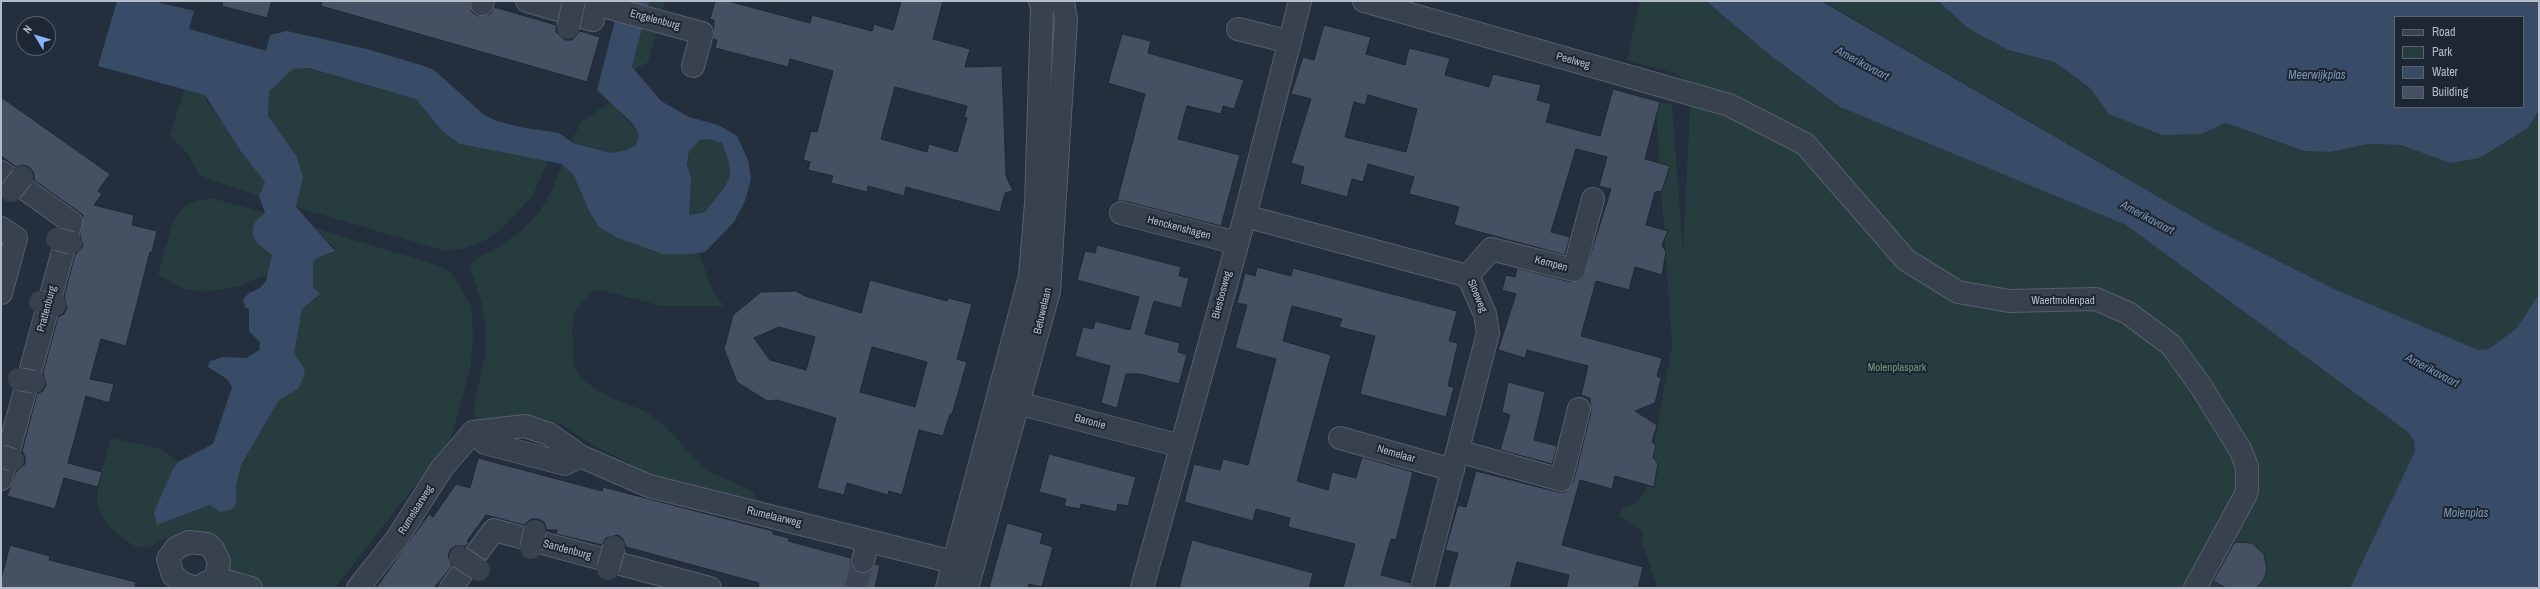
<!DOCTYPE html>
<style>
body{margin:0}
#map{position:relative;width:2540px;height:589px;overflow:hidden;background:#242f3e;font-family:"Archivo Narrow",sans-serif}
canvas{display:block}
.frame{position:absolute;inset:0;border:2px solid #b4bcc9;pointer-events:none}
.legend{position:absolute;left:2394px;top:16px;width:130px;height:92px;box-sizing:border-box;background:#1d2633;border:1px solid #59626f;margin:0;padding:5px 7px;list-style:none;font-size:12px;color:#b4bcc9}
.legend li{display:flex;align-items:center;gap:8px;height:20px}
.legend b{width:20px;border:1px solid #59626f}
.north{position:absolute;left:16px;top:16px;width:40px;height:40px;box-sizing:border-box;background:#1d2633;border:1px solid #59626f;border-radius:50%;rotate:308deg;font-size:11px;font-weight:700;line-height:16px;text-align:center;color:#b4bcc9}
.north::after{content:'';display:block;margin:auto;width:14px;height:18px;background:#8ab4f8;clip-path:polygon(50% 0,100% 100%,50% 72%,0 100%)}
</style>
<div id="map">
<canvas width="2540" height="589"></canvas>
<div class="frame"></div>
<ul class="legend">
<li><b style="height:5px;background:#38414e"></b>Road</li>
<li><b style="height:11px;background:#263c3f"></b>Park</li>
<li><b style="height:11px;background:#394c67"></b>Water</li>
<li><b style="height:11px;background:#455162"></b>Building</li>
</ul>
<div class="north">N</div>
</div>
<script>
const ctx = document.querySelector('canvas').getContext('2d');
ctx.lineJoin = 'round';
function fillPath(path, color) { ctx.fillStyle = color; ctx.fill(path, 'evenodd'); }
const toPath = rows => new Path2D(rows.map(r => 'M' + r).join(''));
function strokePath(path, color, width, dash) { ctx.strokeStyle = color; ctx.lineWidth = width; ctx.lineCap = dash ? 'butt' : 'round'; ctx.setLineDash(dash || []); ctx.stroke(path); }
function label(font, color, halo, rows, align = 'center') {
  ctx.font = font + ' "Archivo Narrow",sans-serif'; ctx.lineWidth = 4; ctx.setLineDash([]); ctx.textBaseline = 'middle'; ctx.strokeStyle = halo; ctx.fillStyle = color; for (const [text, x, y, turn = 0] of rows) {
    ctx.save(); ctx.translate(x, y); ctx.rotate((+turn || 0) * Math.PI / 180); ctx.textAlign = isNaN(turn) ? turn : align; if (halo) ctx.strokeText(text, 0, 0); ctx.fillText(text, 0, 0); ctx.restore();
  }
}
const green = toPath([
 [649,1,665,1,648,62,634,70,632,67],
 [1640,1,1706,1,1771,56,1840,107,2126,225,2408,432,2414,440,2415,451,2350,588,1656,588,1656,584,1642,541,1643,532,1618,515,1623,508,1635,504,1646,491,1672,345,1656,111,1659,102,1672,105,1683,252,1691,87,1677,74,1627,60],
 [1823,1,1938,1,1969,29,2008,50,2055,62,2090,88,2109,114,2201,134,2226,123,2304,151,2330,152,2368,144,2401,145,2450,163,2480,158,2528,128,2539,110,2539,294,2517,328,2499,343,2489,349,2478,350,2459,343,2332,288,2207,225],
 [308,68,416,99,460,144,548,161,532,197,501,229,487,239,466,248,445,251,296,207,303,177,297,157,268,116,269,92,293,69],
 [184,89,205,95,208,103,260,173,265,182,259,196,210,180,199,174,188,154,170,136],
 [611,102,639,134,636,145,627,150,611,153,571,142,581,122],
 [710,139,722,143,729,162,730,176,726,185,705,212,689,215,688,151,700,140],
 [562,164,574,176,589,211,663,254,699,253,713,292,724,306,661,306,601,290,592,292,576,309,572,328,574,365,580,377,597,390,613,399,645,411,664,425,698,462,712,473,753,491,760,509,670,485,586,441,563,425,540,418,515,415,480,420,475,416,473,411,485,354,486,328,481,300,470,267,475,259,492,251,516,235,538,214,553,189],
 [212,198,265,213,255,221,258,244,272,255,268,274,238,286,207,292,181,288,158,274,172,225,177,215,184,207,196,201],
 [314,228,440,266,452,274,461,287,471,307,473,334,471,364,453,433,445,447,335,588,264,588,250,583,179,536,163,539,149,548,137,547,126,541,110,527,102,516,97,502,98,484,111,438,162,449,178,462,173,469,157,525,210,505,221,512,233,509,236,503,236,487,241,466,279,399,298,389,305,374,304,368,294,353,296,331,302,309,306,303,316,299,318,291,313,287,313,263,317,258,333,253,335,248]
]);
const water = toPath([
 [117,1,153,1,194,11,189,29,266,51,270,35,287,31,367,49,424,66,434,70,483,114,494,120,519,127,559,133,573,143,611,153,627,150,636,145,639,134,632,123,597,90,620,1,649,1,632,67,661,101,689,117,718,125,737,136,748,160,751,179,745,201,734,222,705,252,691,254,663,254,618,238,599,227,589,211,574,176,562,164,460,144,443,132,416,99,309,68,293,69,269,92,268,116,297,157,303,177,296,207,335,251,317,258,313,263,313,287,320,294,302,309,294,353,304,368,305,374,298,389,279,400,241,465,236,487,236,503,233,509,221,512,210,505,157,525,154,512,173,469,178,462,213,444,232,387,227,379,208,367,210,361,224,357,246,358,259,350,260,342,249,331,249,309,245,307,243,299,249,293,260,288,266,281,272,255,258,244,253,236,253,228,255,221,265,213,259,196,265,182,240,150,205,95,98,66],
 [710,139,722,143,729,162,730,176,726,185,705,212,689,215,691,179,687,164,689,151,700,140],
 [1706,1,1821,1,2207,225,2332,288,2478,350,2489,349,2517,328,2539,294,2539,588,2350,588,2415,451,2414,440,2408,432,2126,225,1840,107,1771,56],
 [1938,1,2539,1,2539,110,2528,128,2480,158,2450,163,2401,145,2368,144,2330,152,2304,151,2226,123,2201,134,2162,135,2109,114,2090,88,2055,62,2008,50,1969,29],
 [2395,17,2523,17,2523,107,2395,107]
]);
const building = toPath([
 [223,1,272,1,267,18,222,6,223,1],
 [322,1,470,1,472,12,478,16,490,14,494,7,556,25,556,32,565,40,572,40,580,31,600,37,587,82,321,6,322,1],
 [715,1,728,1,810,23,812,15,872,31,874,24,893,30,901,1,943,1,933,39,970,49,965,67,1002,66,1006,176,1013,191,1005,193,1000,212,906,187,904,196,868,186,867,192,831,183,833,176,808,170,810,162,803,160,811,131,817,132,833,71,790,59,788,67,715,48,717,40,713,39,714,20,710,19,715,1],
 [895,87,967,106,964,117,967,118,957,152,929,144,927,152,881,139,895,87],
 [1324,25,1371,37,1366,54,1405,65,1409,48,1450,58,1445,75,1489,87,1493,74,1541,85,1537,100,1551,104,1546,122,1600,136,1613,89,1660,102,1645,159,1670,166,1662,191,1655,192,1646,225,1668,231,1662,245,1666,252,1662,275,1635,267,1629,290,1596,281,1581,336,1662,358,1657,376,1661,378,1655,403,1635,411,1657,425,1652,442,1656,445,1653,458,1658,463,1654,487,1615,476,1612,489,1580,480,1562,545,1643,567,1638,588,1566,588,1569,575,1517,562,1510,588,1448,588,1458,553,1445,550,1458,505,1466,507,1476,471,1558,492,1565,492,1573,483,1591,412,1590,398,1581,395,1588,366,1527,350,1525,358,1498,350,1516,294,1502,290,1506,275,1515,277,1517,268,1571,282,1583,278,1611,189,1599,186,1607,157,1576,149,1551,232,1570,237,1565,255,1454,225,1459,207,1409,194,1414,177,1368,164,1363,182,1352,179,1347,197,1300,184,1304,167,1291,163,1311,99,1291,94,1303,57,1314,60,1324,25],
 [1368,95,1417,109,1406,152,1345,137,1354,102,1365,105,1368,95],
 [1122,34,1151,41,1148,53,1244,80,1234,109,1223,106,1221,114,1187,106,1178,139,1240,155,1221,226,1124,201,1117,201,1145,94,1108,83,1122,34],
 [1,97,110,174,98,191,102,194,94,205,134,215,132,225,157,231,152,252,150,252,126,346,101,339,90,379,114,384,109,403,86,396,68,463,102,472,98,487,64,478,55,509,7,496,16,472,25,464,25,457,22,451,37,394,43,391,46,385,43,373,58,317,64,314,67,308,64,296,75,255,83,246,80,235,83,215,34,180,34,173,29,167,23,165,16,167,1,156,1,97],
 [1097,245,1181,267,1179,276,1189,278,1181,308,1154,301,1145,334,1180,343,1178,352,1187,355,1179,384,1140,374,1126,374,1117,408,1101,403,1110,366,1075,356,1083,327,1093,329,1095,321,1130,330,1139,297,1077,280,1085,251,1095,253,1097,245],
 [1257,267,1291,276,1293,268,1457,311,1449,341,1458,343,1448,386,1454,387,1446,417,1360,394,1375,336,1339,327,1342,319,1292,306,1283,341,1331,355,1297,481,1328,490,1332,472,1356,478,1362,457,1413,472,1396,540,1391,539,1381,575,1411,583,1410,588,1343,588,1355,544,1288,527,1290,518,1256,509,1253,521,1184,502,1194,464,1220,470,1223,459,1248,465,1276,359,1235,348,1247,305,1237,303,1245,273,1255,276,1257,267],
 [870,280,947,301,948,298,972,304,957,359,967,362,952,414,950,414,943,436,919,430,902,495,889,491,888,495,847,483,844,495,817,488,836,418,777,400,767,401,737,382,724,349,733,315,761,292,796,291,805,296,861,313,870,280],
 [779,327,815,337,806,370,770,360,754,338,779,327],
 [872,347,927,362,915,407,860,392,872,347],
 [1508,382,1545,392,1534,440,1557,446,1552,464,1500,450,1510,415,1502,412,1508,382],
 [1049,454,1136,477,1128,506,1118,504,1116,512,1081,504,1080,509,1064,506,1066,499,1039,492,1049,454],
 [478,458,602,491,603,487,773,531,773,534,789,538,788,541,851,558,851,565,860,573,867,573,875,564,880,565,875,588,758,588,759,583,626,547,623,539,618,535,606,538,602,545,556,534,557,530,547,530,544,522,538,519,531,519,524,525,486,515,467,541,469,542,466,546,455,546,450,550,448,556,452,566,434,588,376,588,429,514,433,517,456,484,470,488,478,458],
 [1007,523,1043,533,1040,543,1053,547,1042,587,1029,584,1028,588,989,588,1007,523],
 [1192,540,1313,573,1309,588,1179,588,1192,540],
 [2237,542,2252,543,2264,554,2267,570,2263,581,2256,588,2226,588,2213,581,2234,543,2237,542],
 [10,545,50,556,49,560,136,582,135,588,1,588,1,579,10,545]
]);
const minorTunnel = toPath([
 [856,588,863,561]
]);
const minor = toPath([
 [527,1,593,20],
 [584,1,702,33,693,66],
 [1364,1,1729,105,1805,144,1906,260,1958,292,2009,301,2096,299,2128,313,2171,345,2202,388,2241,451,2247,467,2247,490,2245,496,2195,588],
 [482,4,483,1],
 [1238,29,1290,42],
 [1,172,71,222,1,479],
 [1121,213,1237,243],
 [1245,216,1468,276,1485,314,1488,333,1422,588],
 [1,228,16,238,1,293],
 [1468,276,1491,249,1574,270,1593,199],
 [1006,400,1181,446],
 [473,432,485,443,565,464,580,456],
 [1340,438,1453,470],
 [1458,451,1561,480,1579,409],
 [863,561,868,541],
 [216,578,219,562,213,549,207,544,189,542,176,548,168,559,173,575,182,583,196,588,216,578,251,588],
 [358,588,396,540,442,468,473,432,525,426,549,434,580,456,649,486,973,567],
 [451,588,494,530,710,588],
 [947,588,1030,276,1036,203,1042,8,1040,1],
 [967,588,1049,291,1066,20,1063,1],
 [1142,588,1245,216,1300,1]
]);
const minorBridge = toPath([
 [568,28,574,1],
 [11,191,22,177],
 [57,239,71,243],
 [40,302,55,305],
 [19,379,34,382],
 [1,456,13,460],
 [531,548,535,531],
 [460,557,479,570],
 [608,569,614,547]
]);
const streetNames = [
 ["Engelenburg",655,20,15],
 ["Peelweg",1573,61,16],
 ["Henckenshagen",1179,228,15],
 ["Kempen",1551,264,15],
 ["Biesbosweg",1222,295,-75],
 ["Sloeweg",1477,296,67],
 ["Waertmolenpad",2063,301],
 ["Prattenburg",47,309,-75],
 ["Betuwelaan",1043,311,-77],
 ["Baronie",1090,422,15],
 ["Nemelaar",1396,454,16],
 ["Rumelaarweg",416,510,-58],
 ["Rumelaarweg",774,517,14],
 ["Sandenburg",567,550,15]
];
const parkNames = [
 ["Molenplaspark",1897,368]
];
const waterNames = [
 ["Amerikavaart",1862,64,28],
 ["Meerwijkplas",2317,76],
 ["Amerikavaart",2147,218,28],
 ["Amerikavaart",2432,371,28],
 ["Molenplas",2466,514]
];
fillPath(green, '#263c3f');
fillPath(water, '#394c67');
fillPath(building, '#455162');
strokePath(building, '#1f2835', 1);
strokePath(minorTunnel, '#3a4453', 22, [22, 11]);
strokePath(minor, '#565f6c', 24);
strokePath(minor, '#38414e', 22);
strokePath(minorBridge, '#565f6c', 24, []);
strokePath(minorBridge, '#38414e', 22);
label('11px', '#b4bcc9', '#1d2633', streetNames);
label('11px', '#6b9a76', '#1d2633', parkNames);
label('italic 12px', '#7c92b1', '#1d2633', waterNames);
</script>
